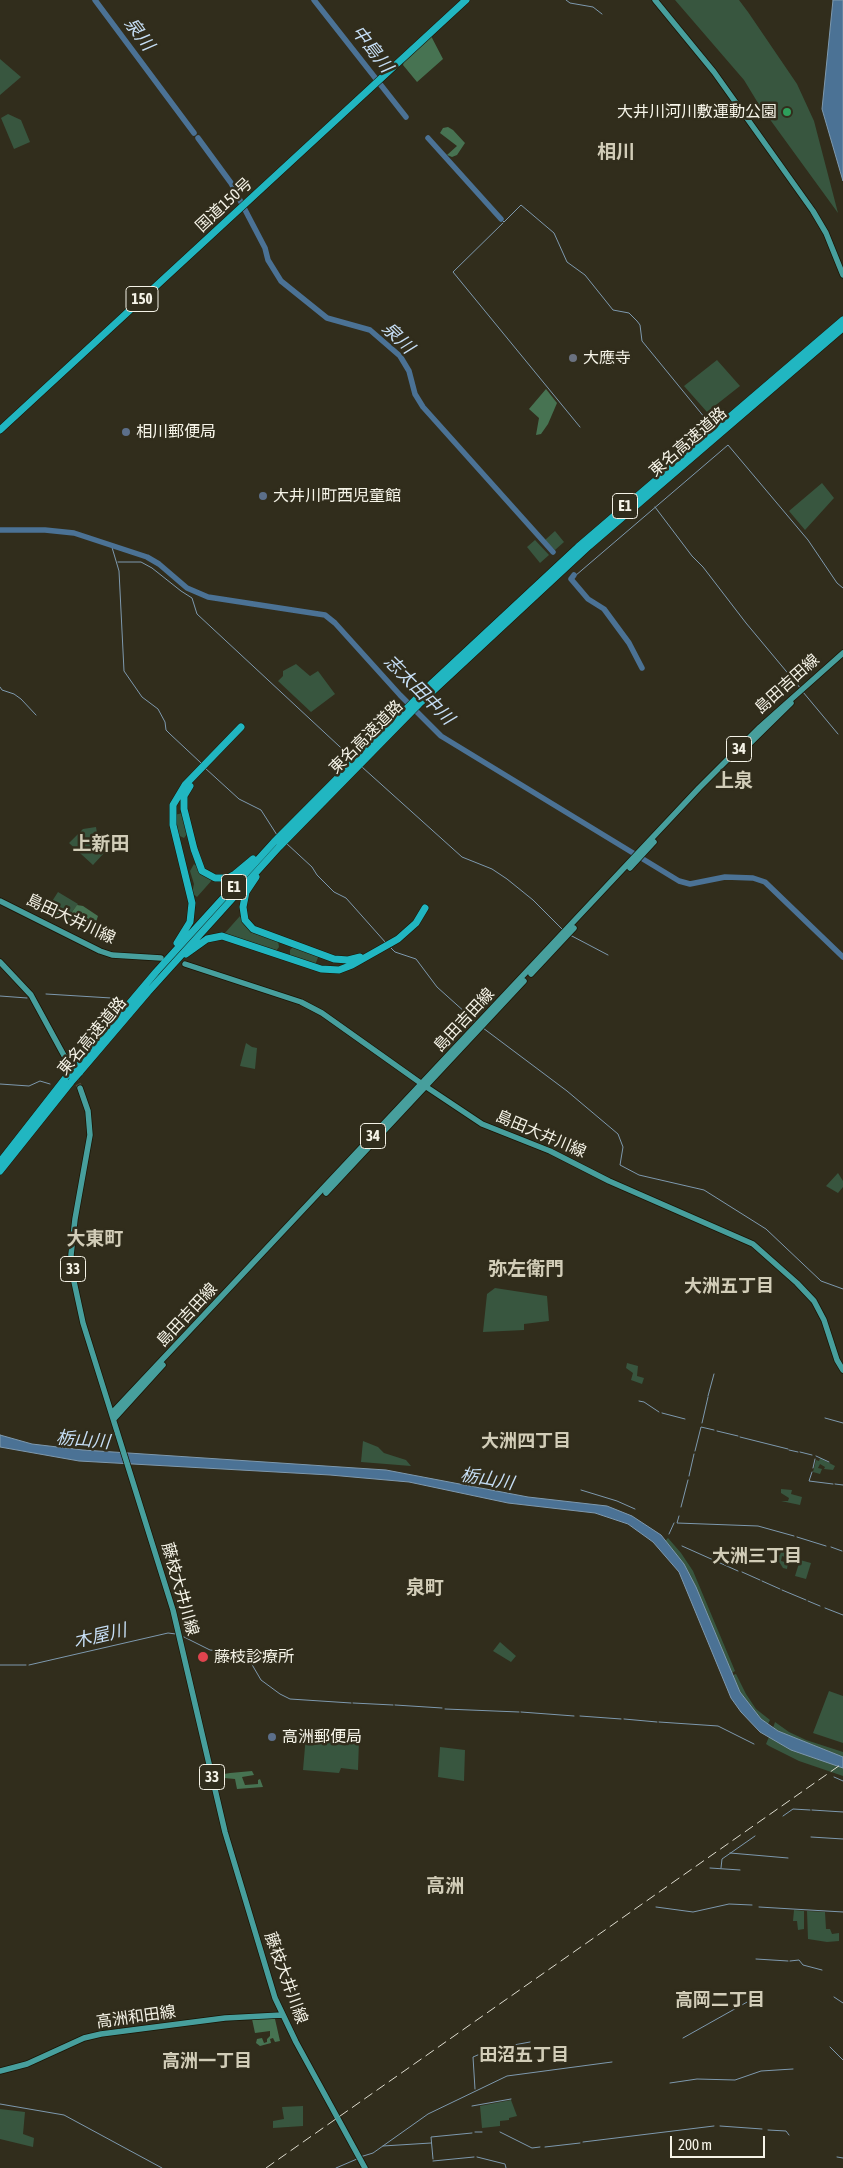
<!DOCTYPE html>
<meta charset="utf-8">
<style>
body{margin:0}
#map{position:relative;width:843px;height:2168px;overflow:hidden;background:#312d1c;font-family:"Asap Condensed",sans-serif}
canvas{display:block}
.scale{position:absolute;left:670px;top:2136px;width:95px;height:22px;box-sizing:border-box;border:2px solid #f5f3e7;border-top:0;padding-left:6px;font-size:15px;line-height:18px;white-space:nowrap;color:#f5f3e7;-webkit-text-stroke:4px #312d1c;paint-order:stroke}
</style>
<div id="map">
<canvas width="843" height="2168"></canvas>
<div class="scale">200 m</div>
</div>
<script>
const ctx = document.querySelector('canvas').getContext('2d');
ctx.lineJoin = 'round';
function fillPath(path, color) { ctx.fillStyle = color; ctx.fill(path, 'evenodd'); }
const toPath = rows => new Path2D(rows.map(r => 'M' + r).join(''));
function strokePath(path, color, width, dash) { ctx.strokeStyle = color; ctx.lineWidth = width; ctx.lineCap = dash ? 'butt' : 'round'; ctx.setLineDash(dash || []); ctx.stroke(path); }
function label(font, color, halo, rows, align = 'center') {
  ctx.font = font + ' "Asap Condensed","Noto Sans JP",sans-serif'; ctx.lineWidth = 5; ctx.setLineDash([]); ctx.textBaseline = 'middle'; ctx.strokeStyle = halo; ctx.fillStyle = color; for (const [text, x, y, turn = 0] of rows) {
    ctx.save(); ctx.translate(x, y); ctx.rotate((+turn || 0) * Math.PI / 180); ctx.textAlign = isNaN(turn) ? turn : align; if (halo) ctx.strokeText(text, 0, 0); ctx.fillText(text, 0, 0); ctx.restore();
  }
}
const green = toPath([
 [675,0,739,0,748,12,797,84,814,121,838,213,758,103,744,80],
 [0,59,21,77,0,95],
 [8,114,21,120,30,142,14,149,1,118],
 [717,360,740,386,707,412,684,386],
 [822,483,834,498,805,530,789,511],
 [555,531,564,542,555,550,545,540],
 [535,540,549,555,540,563,527,547],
 [296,664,310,676,318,671,335,694,311,712,278,681,283,676,283,671],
 [183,813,188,833,184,838,178,835,174,815],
 [96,827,98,839,112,838,115,841,93,865,69,843,83,829],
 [194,864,213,879,197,897,192,893,194,884,190,871],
 [58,892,78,904,71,913,73,923,47,909],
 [240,916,247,927,278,941,279,947,276,951,224,934],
 [294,946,319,955,315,965,290,956,290,950],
 [246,1043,252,1047,257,1048,255,1069,240,1066],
 [838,1173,843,1181,843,1187,838,1193,826,1186],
 [495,1288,547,1296,549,1321,524,1324,524,1330,483,1332,487,1294],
 [627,1363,638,1366,637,1376,644,1378,642,1384,631,1380,633,1373,626,1368],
 [363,1441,378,1447,384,1453,406,1460,411,1466,361,1462],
 [820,1458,835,1466,833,1470,824,1469,825,1467,820,1464,818,1468,822,1469,820,1474,813,1472,816,1460,819,1461],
 [781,1489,792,1490,791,1494,802,1497,800,1505,781,1501,788,1501,789,1498,781,1493],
 [668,1538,681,1553,693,1571,735,1671,732,1673,696,1587,684,1564,665,1541],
 [782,1549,794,1552,795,1560,782,1556,781,1561,788,1563,787,1569,783,1568,775,1555,775,1554,780,1555],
 [800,1560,811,1563,806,1579,795,1576],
 [500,1642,516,1656,511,1662,493,1651],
 [736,1674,746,1694,756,1709,770,1720,768,1724,761,1719,740,1692,733,1675],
 [829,1691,843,1696,843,1743,813,1733],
 [775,1722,789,1732,806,1740,843,1752,843,1757,778,1731,773,1728],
 [306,1735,359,1740,358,1770,341,1768,339,1773,303,1770],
 [769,1737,791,1750,843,1768,843,1776,799,1761,769,1746,766,1744],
 [440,1747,465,1750,464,1781,438,1777],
 [794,1910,804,1911,804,1929,798,1930,797,1921,793,1921],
 [807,1911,825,1912,826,1929,830,1929,832,1934,839,1933,839,1941,827,1942,808,1939],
 [511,2100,517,2116,509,2118,509,2120,500,2121,500,2126,482,2128,480,2106],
 [303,2106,303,2126,273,2128,273,2121,284,2119,282,2107],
 [0,2109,25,2112,23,2134,34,2138,33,2147,0,2139]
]);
const forest = toPath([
 [431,36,443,59,417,82,403,65,404,61],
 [448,127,453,130,465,143,457,155,452,157,447,155,457,146,440,133,443,128],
 [546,389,557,403,548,424,541,434,536,435,539,418,529,409],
 [77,905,83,906,98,916,96,922,91,926,73,923,72,912],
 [252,1771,254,1775,242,1777,245,1785,258,1784,258,1780,260,1779,263,1787,237,1789,235,1779,224,1778,224,1774,230,1773],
 [252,2019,275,2019,280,2041,275,2042,273,2038,270,2039,271,2043,260,2046,256,2043,257,2039,262,2038,264,2043,267,2042,267,2039,270,2036,270,2031,255,2033]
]);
const water = toPath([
 [833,0,843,0,843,181,822,109,833,0],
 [0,1435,32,1444,83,1450,386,1470,528,1497,607,1506,632,1516,661,1535,684,1564,696,1587,740,1692,761,1719,778,1731,843,1757,843,1768,791,1750,760,1732,741,1712,731,1698,679,1572,653,1542,628,1524,595,1513,508,1503,409,1482,330,1475,79,1461,0,1447,0,1435]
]);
const stream = toPath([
 [566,0,570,3,593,7,602,14],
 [501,219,504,222,521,205,554,233,567,262,585,275,613,310,629,313,637,321,640,325,642,341,705,418],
 [503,223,453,272,580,427],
 [655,507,692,556,703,567,746,623,801,689],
 [111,544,119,571,124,671,142,697,158,709,165,722,166,730,170,734,201,763],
 [118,562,141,562,152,568,181,591,192,598,197,614,353,759],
 [575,576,728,445,808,540,837,583,843,588],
 [0,687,2,690,14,694,21,699,36,715],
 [803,692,838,734],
 [362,767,462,857,492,869,507,879,533,900,563,930],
 [205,768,239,799,261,810,277,835],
 [286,843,312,867,317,875,334,892,346,898,386,943],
 [570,935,608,955],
 [391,948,395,952,416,959,437,987,476,1022],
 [46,994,111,998],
 [0,996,27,998],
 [483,1028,567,1091,618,1134,623,1147,620,1165,639,1175,704,1190,766,1229,821,1281,843,1289],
 [0,1084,29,1086,40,1081,50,1084],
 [708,1396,714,1374],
 [639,1401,644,1402,659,1412],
 [662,1413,685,1419],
 [825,1418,843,1423],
 [702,1423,708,1397],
 [717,1431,738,1436],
 [740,1437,788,1449],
 [789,1450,798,1452],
 [695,1451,701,1427,714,1430],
 [800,1452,812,1455],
 [816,1456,829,1462],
 [813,1468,815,1459],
 [812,1472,809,1481,833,1484],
 [689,1476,694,1454],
 [835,1484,843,1485],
 [581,1490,617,1501,635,1509],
 [681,1507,688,1480],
 [679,1516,677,1523,758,1526,794,1536],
 [669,1534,674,1523],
 [797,1537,826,1546],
 [682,1546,738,1571],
 [831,1547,842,1551],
 [742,1572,760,1580],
 [762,1581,780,1589],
 [782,1590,806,1600],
 [808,1601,820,1606],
 [825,1608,843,1615],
 [184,1637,210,1650,241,1653,247,1656,261,1680,280,1694,290,1699,351,1703],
 [0,1665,26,1665],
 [29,1665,168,1633,176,1634],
 [353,1703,393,1705],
 [395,1705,442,1708],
 [445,1709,519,1712],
 [521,1712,574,1716],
 [580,1716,621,1719],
 [624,1719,657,1722],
 [659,1722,718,1726,754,1744],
 [834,1777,843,1781],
 [812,1810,843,1812],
 [783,1816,793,1809,810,1810],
 [811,1837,843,1839],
 [730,1853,788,1858],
 [710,1868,740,1870],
 [721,1868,722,1859,755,1836],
 [656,1907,693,1912,729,1904,752,1905],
 [759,1907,843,1912],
 [756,1959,788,1961],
 [790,1961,799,1960,803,1965,822,1970],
 [834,1997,843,2003],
 [683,2038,749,2001],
 [830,2047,843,2060],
 [670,2083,697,2079,735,2080,761,2071,793,2069],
 [475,2089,473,2057,492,2049,530,2042],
 [0,2104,64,2115,162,2168],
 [472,2106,511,2099],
 [720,2126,762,2129],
 [768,2130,786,2131,789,2135],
 [475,2132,482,2132],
 [500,2132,532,2148,540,2147],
 [583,2142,714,2126],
 [383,2146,431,2143],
 [545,2147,580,2143],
 [360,2157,373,2153,428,2114,507,2076,612,2062],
 [477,2157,505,2164,506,2168],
 [837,2157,843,2158],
 [433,2159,431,2137,472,2133],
 [433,2161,474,2157],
 [336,2168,357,2159]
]);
const river = toPath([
 [95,0,194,133],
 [314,0,406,117],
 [198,138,231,183,265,248,268,260,281,281,327,318,370,330,400,356,409,371,415,394,423,407,553,552],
 [428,138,501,219],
 [0,530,45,530,74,533,147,557,159,564,187,588,208,597,325,615,335,623,400,695,441,736,679,881,690,884,725,877,753,878,765,882,843,957],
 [574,575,571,579,588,599,604,609,629,643,642,668]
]);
const majorTunnel = toPath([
 [67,1061,80,1088]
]);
const major = toPath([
 [655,0,714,72,813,211,826,233,843,275],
 [737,756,791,703],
 [630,868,654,842],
 [0,901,100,951,112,955,161,958],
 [0,962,31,995,67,1061],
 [185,964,301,1002,322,1013,422,1084,482,1124,550,1151,609,1181,753,1244,797,1283,814,1301,824,1320,837,1360,843,1370],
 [531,974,574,928],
 [80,1088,88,1111,90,1135,75,1219,71,1255,73,1277,83,1323,173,1610,225,1832,275,1998,296,2042,365,2168],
 [326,1193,524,981],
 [112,1413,699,788,760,727,843,653],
 [114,1419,163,1365],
 [0,2071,27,2064,84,2038,101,2034,225,2018,282,2015]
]);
const highway = toPath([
 [0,430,466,0],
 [190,786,184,796,184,809,194,849,202,871,215,878,228,878,235,874,253,859],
 [256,877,246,892,243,907,245,920,253,929,334,959,348,960,360,957],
 [177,943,190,922,192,903,173,825,173,805,185,785,241,727],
 [186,954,207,939,222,936,321,969,339,970,352,965,398,939,416,923,425,908],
 [74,1069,156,972,274,842,432,683,578,547,843,320],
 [79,1073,148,992,279,847,419,704,589,546,843,328],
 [0,1162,68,1075],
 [0,1171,71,1082]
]);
const rail = toPath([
 [266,2168,843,1763]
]);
const highwayBridge = toPath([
 [68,1075,74,1069],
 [71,1082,79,1073]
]);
const markers = [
 [787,112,5,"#2e9e5b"],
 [573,358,5,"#6b7280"],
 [126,432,5,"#5c6f8a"],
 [263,496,5,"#5c6f8a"],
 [203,1657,6,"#e0444e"],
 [272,1737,5,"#5c6f8a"]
];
const shields = [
 [142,299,32],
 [625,506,25],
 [739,749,25],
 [234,887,25],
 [373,1136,25],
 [73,1269,25],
 [212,1777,25]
];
const shieldNames = [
 ["150",142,299],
 ["E1",625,506],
 ["34",739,749],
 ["E1",234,887],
 ["34",373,1136],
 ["33",73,1269],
 ["33",212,1777]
];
const poiNames = [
 ["大井川河川敷運動公園",777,112,"right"],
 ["大應寺",583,358],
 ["相川郵便局",136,432],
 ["大井川町西児童館",273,496],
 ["藤枝診療所",214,1657],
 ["高洲郵便局",282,1737]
];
const streetNames = [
 ["国道150号",224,205,-43],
 ["東名高速道路",688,442,-41],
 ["島田吉田線",787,684,-42],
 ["東名高速道路",366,737,-45],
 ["島田大井川線",71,919,25],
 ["島田吉田線",464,1020,-47],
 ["東名高速道路",92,1036,-50],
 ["島田大井川線",541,1134,23],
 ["島田吉田線",187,1315,-47],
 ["藤枝大井川線",180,1589,74],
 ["藤枝大井川線",286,1978,70],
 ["高洲和田線",136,2017,-8]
];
const waterNames = [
 ["泉川",139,34,53],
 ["中島川",372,49,52],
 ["泉川",398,338,44],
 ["志太田中川",419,690,45],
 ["栃山川",83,1440,5],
 ["栃山川",487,1479,10],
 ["木屋川",100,1636,-13]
];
const neighbourhoodNames = [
 ["大洲五丁目",729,1286],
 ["大洲四丁目",526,1441],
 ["大洲三丁目",757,1556],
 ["高岡二丁目",720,2000],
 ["田沼五丁目",524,2055],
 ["高洲一丁目",207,2061]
];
const quarterNames = [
 ["相川",616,152],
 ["上泉",734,781],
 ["上新田",101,844],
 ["大東町",95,1239],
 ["弥左衛門",526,1269],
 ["泉町",425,1588],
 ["高洲",445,1886]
];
fillPath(green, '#38563f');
fillPath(forest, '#477352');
fillPath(water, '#4b7295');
strokePath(water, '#7e99ae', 1);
strokePath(stream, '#7e99ae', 1);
strokePath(river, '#4b7295', 5.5);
strokePath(majorTunnel, '#4e4b3a', 5.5, [5.5, 3]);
strokePath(major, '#191505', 7);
strokePath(highway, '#191505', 8);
strokePath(major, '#479f9d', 5.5);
strokePath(highway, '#21b6c1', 7);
strokePath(rail, '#dddbce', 1, [10, 5]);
strokePath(highwayBridge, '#191505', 8, []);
strokePath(highwayBridge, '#21b6c1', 7);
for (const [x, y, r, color] of markers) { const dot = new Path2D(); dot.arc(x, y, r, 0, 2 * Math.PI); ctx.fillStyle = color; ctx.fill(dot); strokePath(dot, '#312d1c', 2); }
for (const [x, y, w] of shields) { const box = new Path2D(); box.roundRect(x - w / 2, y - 12.5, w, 25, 4); ctx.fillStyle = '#312d1c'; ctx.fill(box); strokePath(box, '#f5f3e7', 1); }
label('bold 15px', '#f5f3e7', null, shieldNames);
label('16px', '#f5f3e7', '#312d1c', poiNames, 'left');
label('16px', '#f5f3e7', '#312d1c', streetNames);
label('italic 18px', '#c6def5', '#312d1c', waterNames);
label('bold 18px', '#d2cdb8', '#312d1c', neighbourhoodNames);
label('bold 19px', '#d2cdb8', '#312d1c', quarterNames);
</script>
